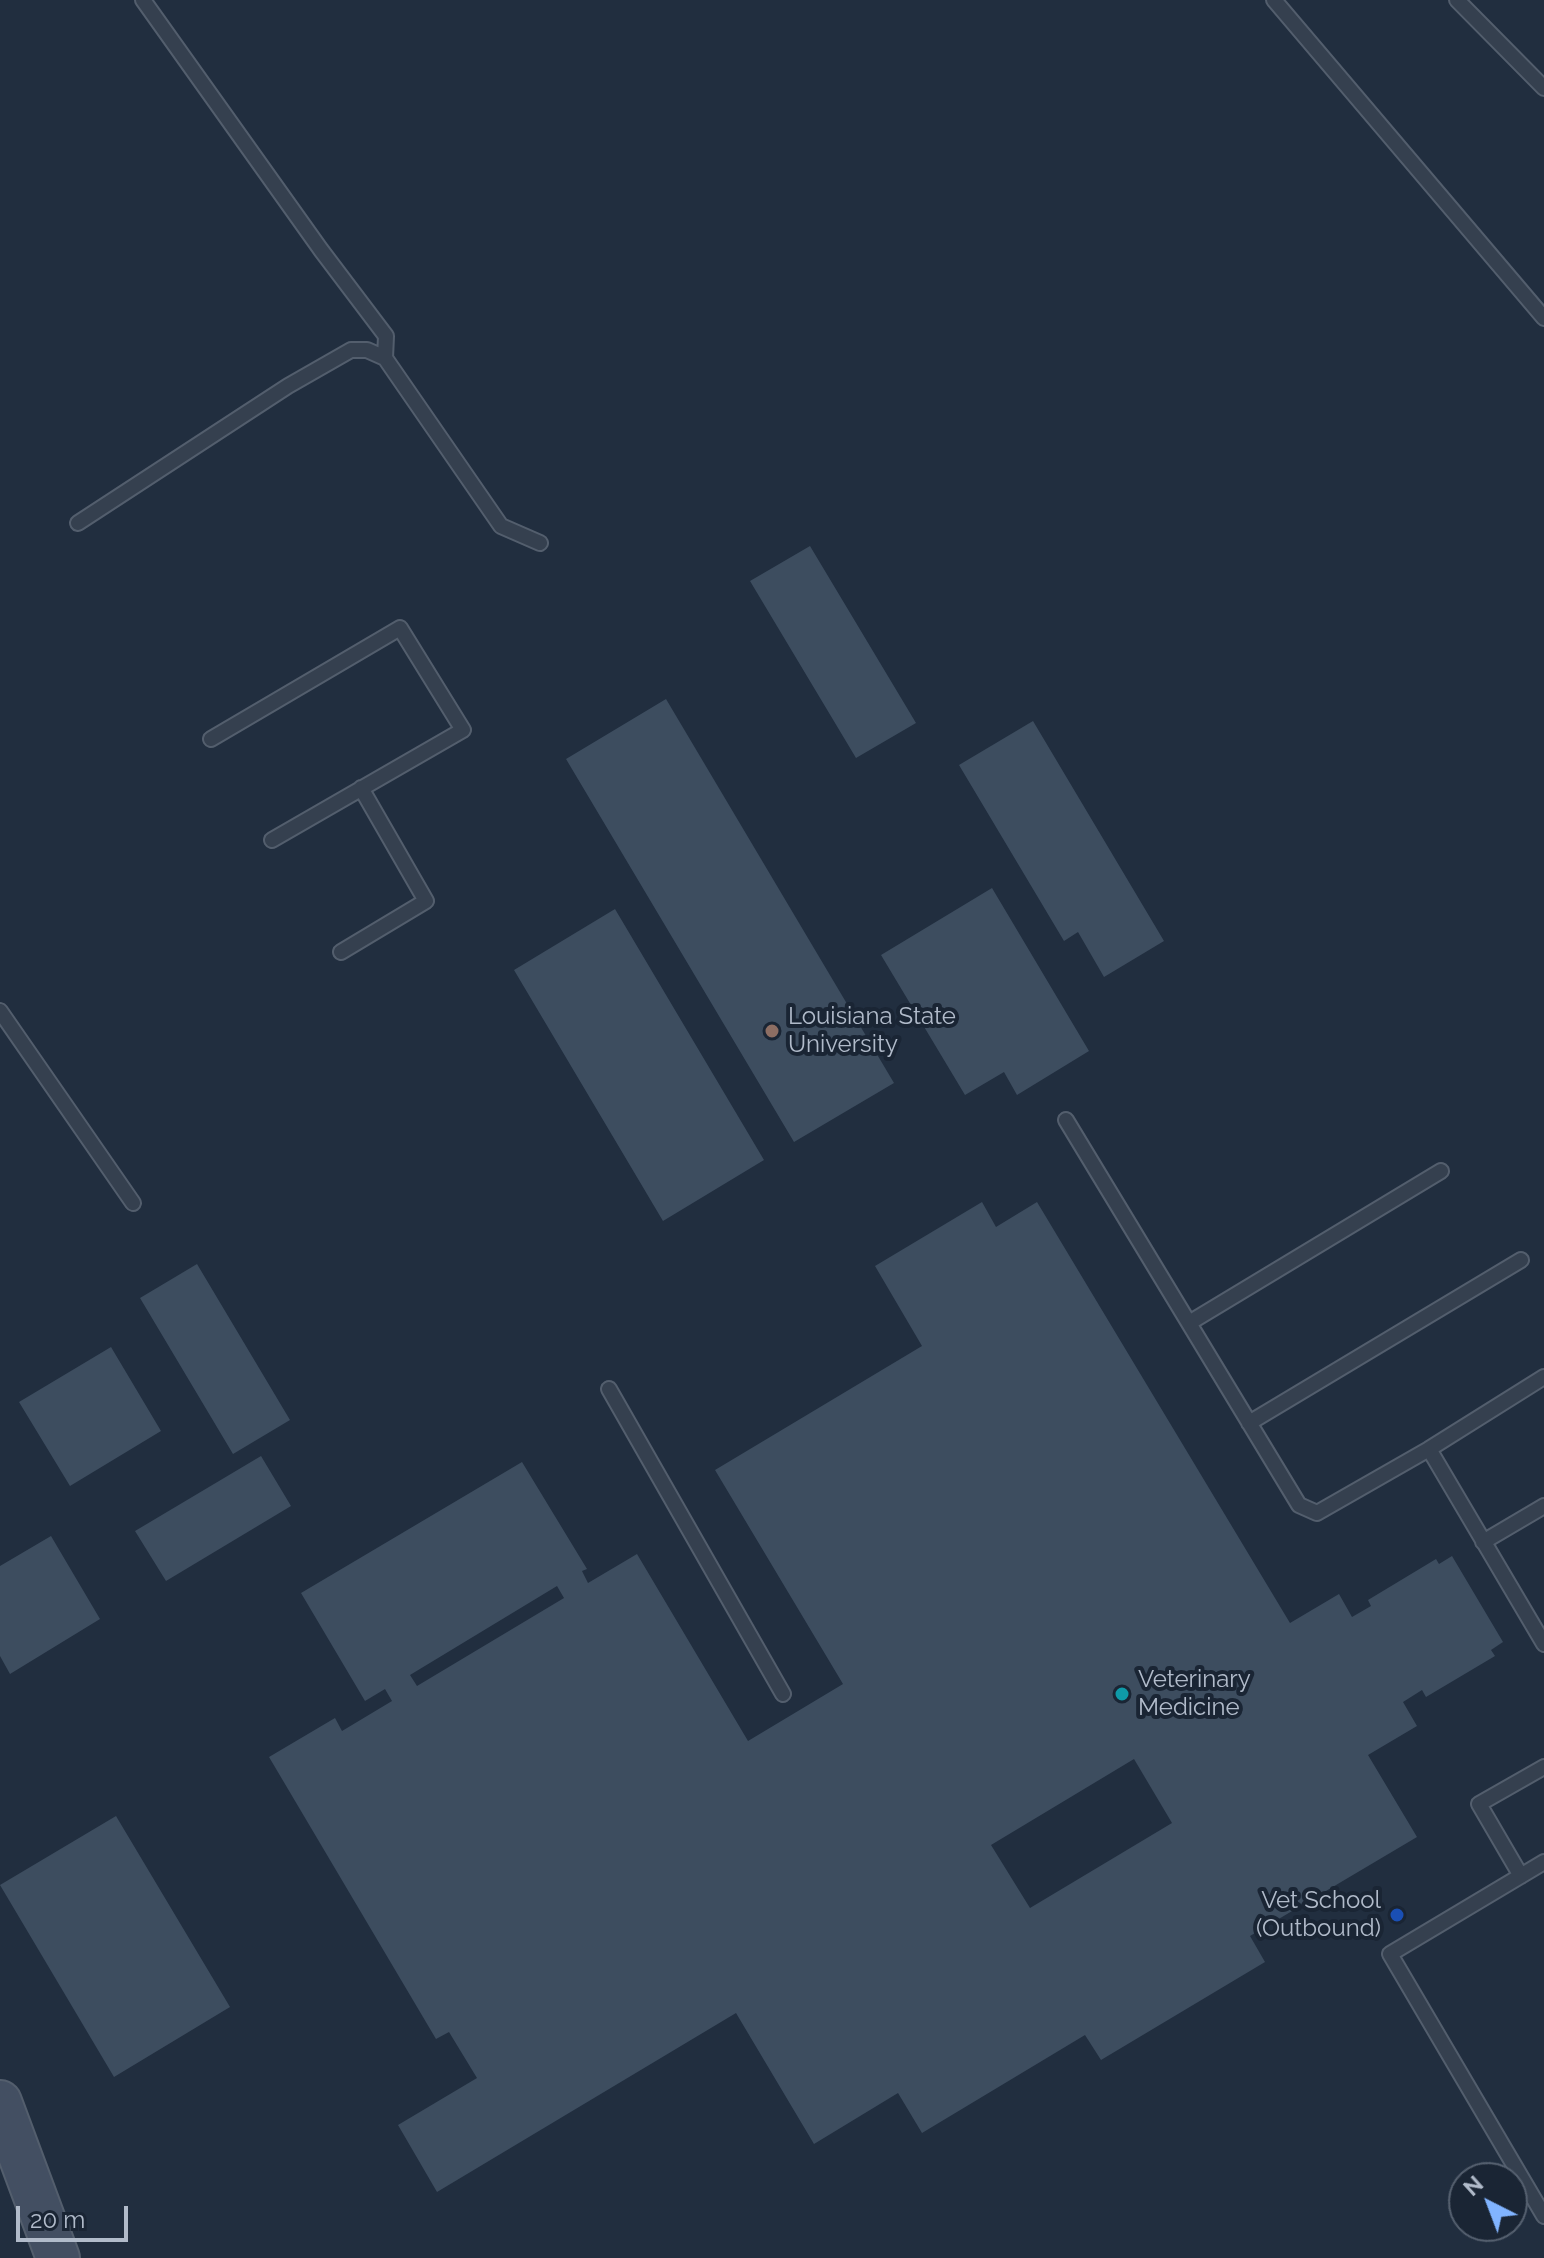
<!DOCTYPE html>
<style>
body{margin:0}
#map{position:relative;width:1544px;height:2258px;overflow:hidden;background:#212e3f;font-family:Raleway,sans-serif}
canvas{display:block}
.north{position:absolute;left:1448px;top:2162px;width:80px;height:80px;box-sizing:border-box;background:#1a2534;border:2px solid #566170;border-radius:50%;rotate:318deg;font-size:22px;font-weight:700;line-height:32px;text-align:center;color:#b1bbca}
.north::after{content:'';display:block;margin:auto;width:28px;height:36px;background:#81b4ff;clip-path:polygon(50% 0,100% 100%,50% 72%,0 100%)}
.scale{position:absolute;left:16px;top:2206px;width:112px;height:36px;box-sizing:border-box;border:4px solid #b1bbca;border-top:0;padding-left:10px;font-size:24px;line-height:28px;white-space:nowrap;color:#b1bbca;-webkit-text-stroke:6px #1a2534;paint-order:stroke}
</style>
<div id="map">
<canvas width="1544" height="2258"></canvas>
<div class="north">N</div>
<div class="scale">20 m</div>
</div>
<script>
const ctx = document.querySelector('canvas').getContext('2d');
ctx.lineJoin = 'round';
function fillPath(path, color) { ctx.fillStyle = color; ctx.fill(path, 'evenodd'); }
const toPath = rows => new Path2D(rows.map(r => 'M' + r).join(''));
function strokePath(path, color, width, dash) { ctx.strokeStyle = color; ctx.lineWidth = width; ctx.lineCap = dash ? 'butt' : 'round'; ctx.setLineDash(dash || []); ctx.stroke(path); }
function label(font, color, halo, rows, align = 'center') {
  ctx.font = font + ' Raleway,sans-serif'; ctx.lineWidth = 8; ctx.setLineDash([]); ctx.textBaseline = 'middle'; ctx.strokeStyle = halo; ctx.fillStyle = color; for (const [text, x, y, turn = 0] of rows) {
    ctx.save(); ctx.translate(x, y); ctx.rotate((+turn || 0) * Math.PI / 180); ctx.textAlign = isNaN(turn) ? turn : align; if (halo) ctx.strokeText(text, 0, 0); ctx.fillText(text, 0, 0); ctx.restore();
  }
}
const building = toPath([
 [810,546,916,723,856,758,750,581],
 [666,699,894,1083,794,1142,566,759],
 [1033,721,1164,941,1104,977,1078,932,1064,941,959,765],
 [992,888,1089,1051,1017,1095,1004,1072,965,1095,881,955],
 [615,909,764,1160,663,1221,514,970],
 [982,1202,996,1227,1037,1202,1290,1623,1339,1594,1352,1617,1371,1606,1368,1600,1436,1559,1439,1564,1452,1556,1503,1642,1491,1650,1495,1656,1426,1697,1422,1690,1403,1702,1417,1726,1368,1755,1417,1837,1250,1936,1265,1962,1101,2060,1085,2035,922,2133,898,2093,814,2144,736,2013,437,2192,398,2125,477,2078,449,2032,436,2039,269,1757,335,1718,342,1731,392,1701,385,1689,365,1701,301,1593,522,1462,587,1569,582,1571,588,1583,637,1554,748,1741,843,1684,715,1470,922,1346,875,1266],
 [557,1586,564,1598,417,1686,410,1675],
 [1134,1759,1172,1823,1030,1908,991,1845],
 [197,1264,290,1420,233,1454,140,1298],
 [111,1347,161,1431,70,1486,19,1402],
 [261,1456,291,1506,166,1581,135,1531],
 [51,1536,100,1619,10,1674,0,1656,0,1566],
 [116,1816,230,2007,114,2077,0,1885]
]);
const service = toPath([
 [143,0,321,250,386,336,385,358],
 [1274,0,1544,318],
 [1457,0,1544,88],
 [78,523,288,386,351,350,367,350,385,358,501,526,540,543],
 [211,739,400,628,463,730,272,840],
 [341,952,426,901,361,788],
 [0,1011,133,1203],
 [1066,1120,1299,1505,1317,1513,1429,1449,1544,1644],
 [1189,1323,1441,1171],
 [609,1389,783,1694],
 [1249,1423,1521,1260],
 [1429,1449,1544,1377],
 [1483,1542,1544,1506],
 [1544,1862,1390,1954,1544,2216],
 [1521,1876,1479,1804,1544,1767]
]);
const secondary = toPath([
 [0,2102,58,2258]
]);
const markers = [
 [772,1031,8,"#8d6e63"],
 [1122,1694,8,"#0f9aa8"],
 [1397,1915,8,"#1a4fb4"]
];
const poiNames = [
 ["Louisiana State",788,1017],
 ["University",788,1045],
 ["Veterinary",1138,1680],
 ["Medicine",1138,1708],
 ["Vet School",1381,1901,"right"],
 ["(Outbound)",1381,1929,"right"]
];
fillPath(building, '#3d4d5f');
strokePath(service, '#535e6d', 18);
strokePath(secondary, '#535e6d', 46);
strokePath(service, '#35404f', 14);
strokePath(secondary, '#434f62', 42);
for (const [x, y, r, color] of markers) { const dot = new Path2D(); dot.arc(x, y, r, 0, 2 * Math.PI); ctx.fillStyle = color; ctx.fill(dot); strokePath(dot, '#1a2534', 3); }
label('24px', '#b1bbca', '#1a2534', poiNames, 'left');
</script>
